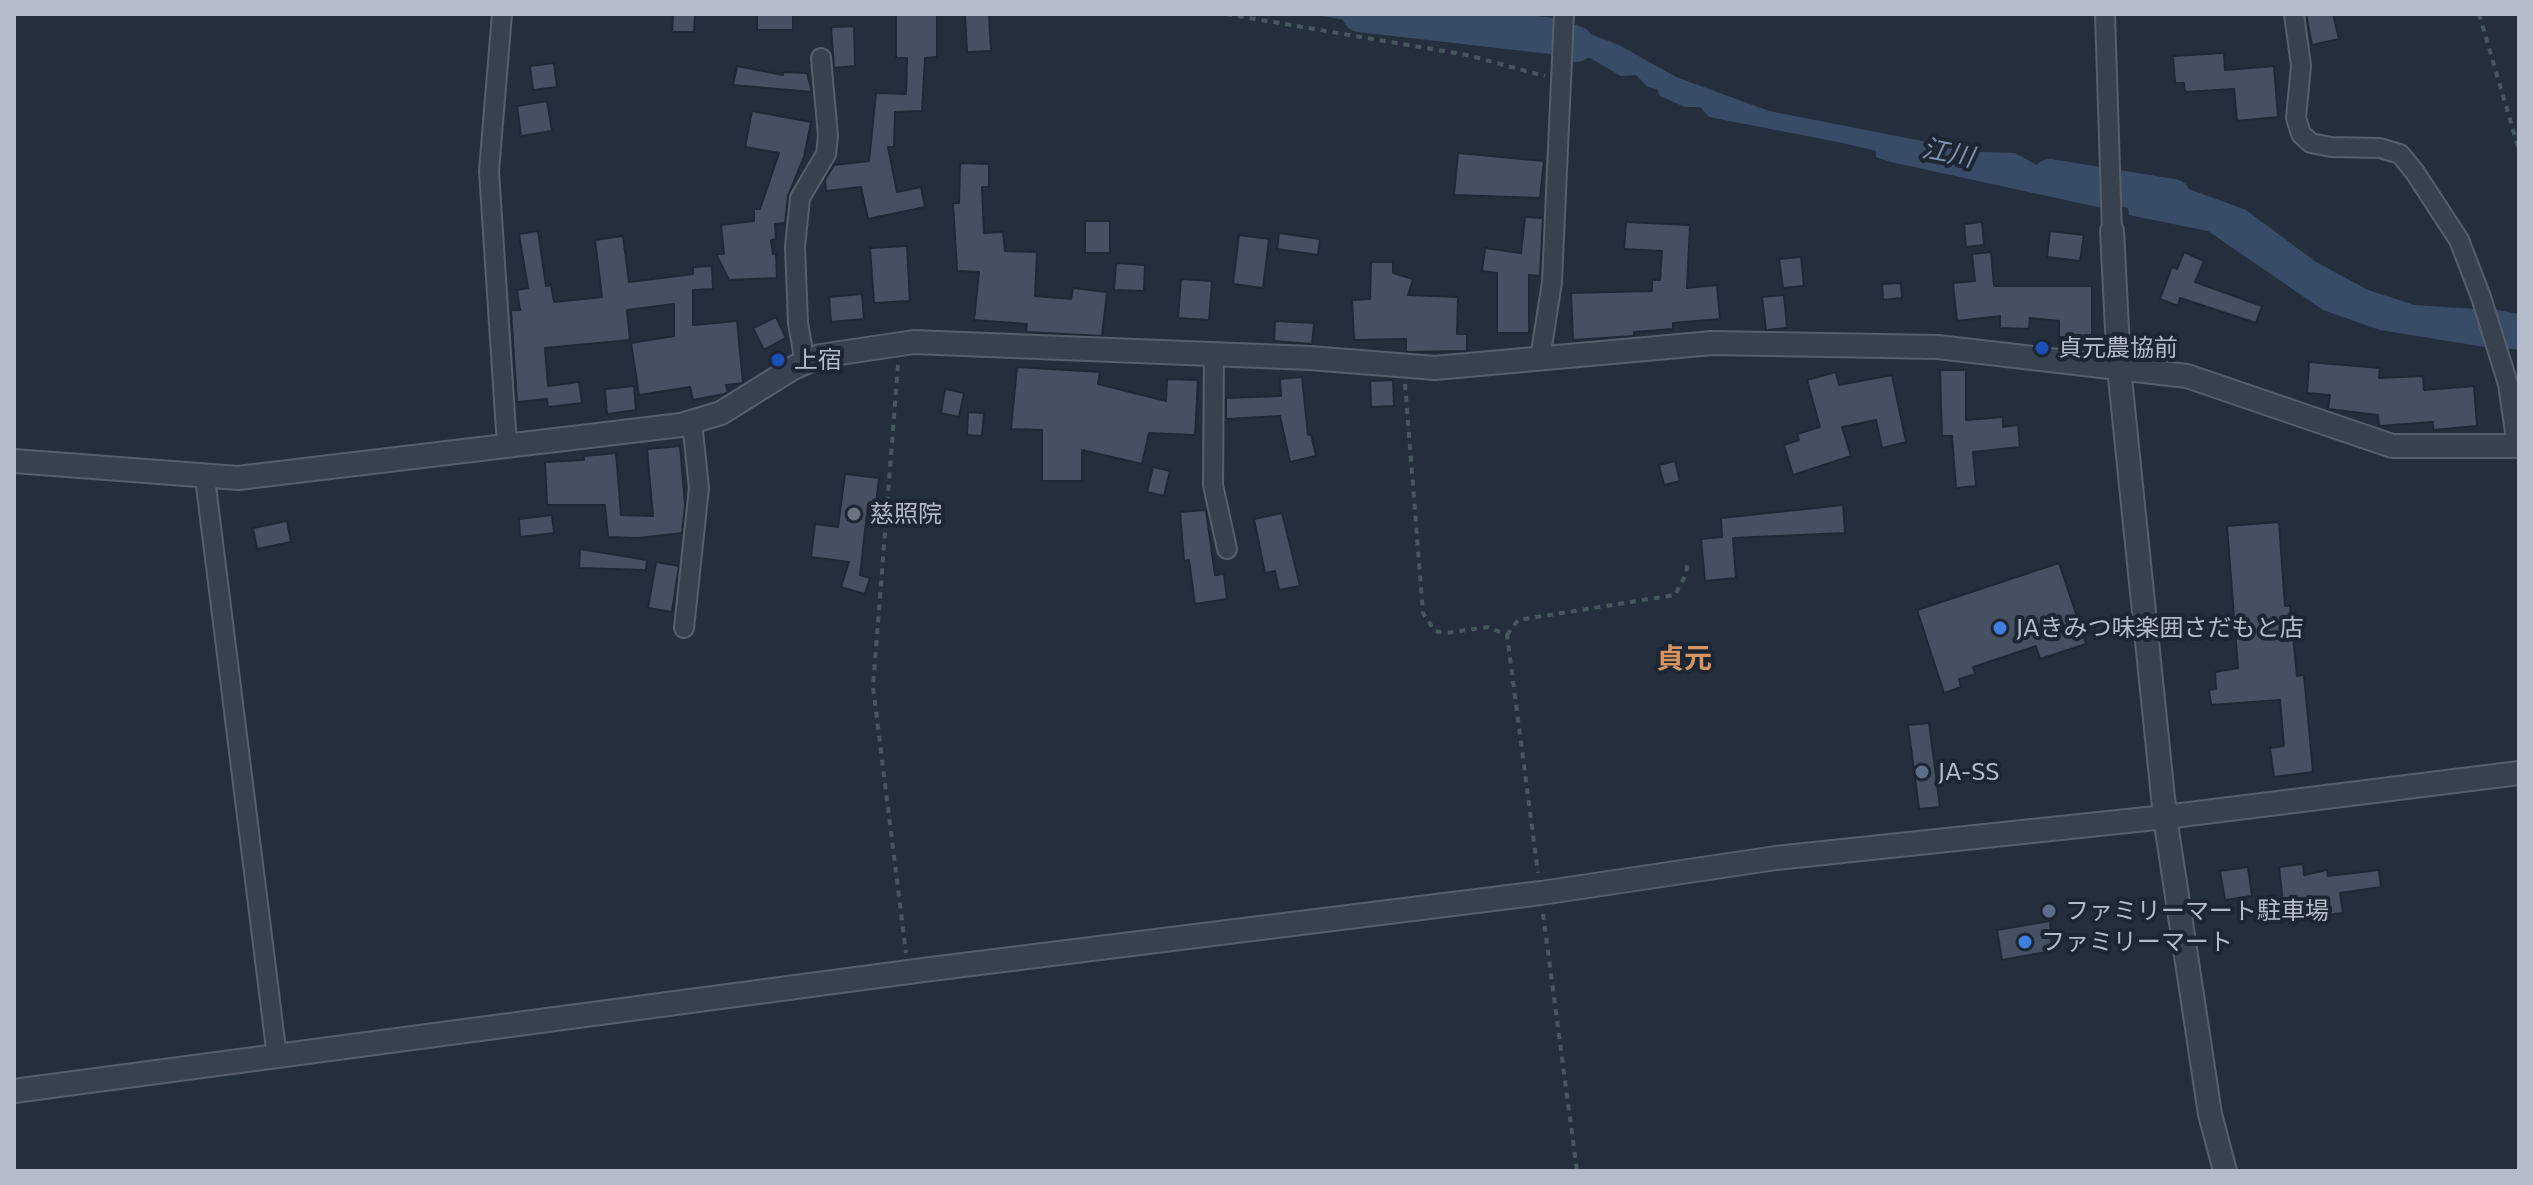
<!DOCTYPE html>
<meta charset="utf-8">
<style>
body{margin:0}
#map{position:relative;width:2533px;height:1185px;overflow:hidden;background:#242f3e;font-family:Commissioner,sans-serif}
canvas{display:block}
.frame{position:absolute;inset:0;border:16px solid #b4bcc9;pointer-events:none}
</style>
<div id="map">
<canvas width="2533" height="1185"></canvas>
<div class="frame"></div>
</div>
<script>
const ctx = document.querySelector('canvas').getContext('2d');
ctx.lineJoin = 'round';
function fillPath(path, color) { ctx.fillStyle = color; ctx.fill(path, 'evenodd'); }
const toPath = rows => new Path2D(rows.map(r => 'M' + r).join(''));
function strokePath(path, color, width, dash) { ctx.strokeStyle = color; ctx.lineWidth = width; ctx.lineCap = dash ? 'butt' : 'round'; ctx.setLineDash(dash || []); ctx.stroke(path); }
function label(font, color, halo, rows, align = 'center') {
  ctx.font = font + ' Commissioner,"Noto Sans JP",sans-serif'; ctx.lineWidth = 8; ctx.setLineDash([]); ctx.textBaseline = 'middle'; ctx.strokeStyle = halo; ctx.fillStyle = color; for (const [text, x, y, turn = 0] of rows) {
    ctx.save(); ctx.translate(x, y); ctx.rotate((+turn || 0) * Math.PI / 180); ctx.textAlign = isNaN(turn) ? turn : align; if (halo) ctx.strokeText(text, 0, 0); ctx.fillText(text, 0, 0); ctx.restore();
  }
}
const water = toPath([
 [1311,14,1410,14,1467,24,1471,29,1465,39,1447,38],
 [1538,26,1557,28,1556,44,1533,40,1530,34],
 [1572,27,1619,45,1676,77,1769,111,1927,142,1960,146,1964,143,1981,152,2015,153,2038,166,2058,162,2098,168,2102,208,1891,162,1876,157,1876,151,1843,143,1709,117,1700,107,1685,107,1660,96,1657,89,1648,87,1636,75,1621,76,1590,58,1572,58],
 [2124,175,2178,185,2246,210,2316,262,2368,290,2414,305,2476,309,2485,347,2380,330,2323,310,2208,231,2129,215],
 [2492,309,2519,314,2519,350,2502,348]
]);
const river = toPath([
 [1360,14,1552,36,1576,44],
 [2050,177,2173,197]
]);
const building = toPath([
 [673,14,695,14,694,32,672,32,673,14],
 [757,14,793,14,793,30,757,30,757,14],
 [896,14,937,14,937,57,925,58,922,111,895,112,894,147,888,147,897,192,921,187,925,207,868,219,861,187,826,191,825,180,834,165,869,161,876,93,906,94,907,58,896,58,896,14],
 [965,14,989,14,991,51,967,52,965,14],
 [2306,14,2333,14,2339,39,2312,45,2306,14],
 [854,26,855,66,834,68,831,27,854,26],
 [2224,53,2225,70,2274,66,2278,117,2237,121,2234,89,2185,92,2184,83,2175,83,2173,56,2224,53],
 [554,63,557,87,533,90,530,66,554,63],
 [737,66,783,75,783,72,807,73,812,92,733,85,737,66],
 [547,101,552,131,521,136,517,106,547,101],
 [752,111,811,122,804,157,788,196,785,223,775,224,776,239,771,240,773,254,776,253,777,278,729,280,716,254,724,254,721,225,754,221,754,209,760,209,779,153,745,147,752,111],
 [1458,153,1544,161,1540,198,1454,195,1458,153],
 [960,163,989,164,989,187,982,187,984,233,1003,232,1005,251,1037,252,1035,296,1071,299,1073,288,1107,292,1102,336,1026,332,1027,324,974,320,979,272,957,271,953,203,959,203,960,163],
 [1525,217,1543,218,1540,276,1529,275,1529,333,1497,333,1497,273,1482,271,1485,248,1521,253,1525,217],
 [1085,221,1110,221,1110,253,1085,253,1085,221],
 [1626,222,1690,225,1687,288,1717,285,1720,319,1673,323,1673,329,1634,332,1634,336,1573,340,1571,293,1652,291,1652,280,1660,280,1662,251,1624,249,1626,222],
 [1982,222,1984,245,1966,247,1964,224,1982,222],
 [538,231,546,286,551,285,554,302,602,297,595,240,623,236,629,282,693,274,693,267,712,266,713,289,693,290,693,325,737,321,743,383,726,385,728,392,724,394,693,400,690,387,639,395,631,343,674,336,674,304,627,310,630,340,545,348,548,386,579,382,582,403,548,407,547,399,517,402,511,310,520,310,517,290,528,288,519,234,538,231],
 [2050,231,2084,235,2080,261,2047,257,2050,231],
 [1279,233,1320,239,1318,255,1277,249,1279,233],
 [1239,235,1269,239,1263,288,1233,284,1239,235],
 [907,246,910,301,874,303,870,248,907,246],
 [1991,252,1994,286,2092,286,2092,337,2059,337,2059,321,2030,318,2029,329,2000,328,2000,316,1957,321,1953,283,1975,281,1972,254,1991,252],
 [2184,252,2204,261,2195,282,2262,306,2256,323,2180,298,2178,306,2160,299,2172,267,2177,269,2184,252],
 [1801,257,1804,286,1783,288,1779,259,1801,257],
 [1371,262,1393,262,1393,273,1413,279,1408,295,1458,297,1457,334,1467,334,1467,351,1406,352,1406,339,1354,340,1352,300,1370,299,1371,262],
 [1116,263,1145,265,1144,291,1114,290,1116,263],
 [1181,279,1212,281,1209,320,1178,318,1181,279],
 [1901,283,1902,298,1883,300,1882,284,1901,283],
 [862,294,864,319,831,322,829,297,862,294],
 [1784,295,1787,328,1766,330,1762,297,1784,295],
 [776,317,786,338,764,350,753,328,776,317],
 [1275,321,1314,323,1312,344,1274,341,1275,321],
 [2309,362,2380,368,2379,378,2423,376,2424,390,2474,386,2477,426,2433,430,2433,422,2379,426,2378,415,2328,409,2330,395,2307,393,2309,362],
 [1017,367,1100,372,1098,384,1166,401,1167,379,1198,380,1195,435,1149,433,1142,464,1082,450,1082,481,1042,481,1042,430,1011,429,1017,367],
 [1940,370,1966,370,1966,420,2003,417,2003,427,2018,425,2020,447,1973,452,1976,486,1956,488,1952,436,1942,436,1940,370],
 [1836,372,1839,385,1892,375,1906,442,1882,448,1876,420,1842,427,1851,456,1793,475,1784,445,1799,440,1797,434,1820,427,1807,380,1836,372],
 [1302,377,1308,435,1311,434,1316,456,1290,462,1280,416,1226,419,1226,398,1281,396,1280,379,1302,377],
 [1393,380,1394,406,1371,407,1370,381,1393,380],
 [634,386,636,410,607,414,605,389,634,386],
 [945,389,964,393,959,417,941,413,945,389],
 [968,412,984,413,982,436,967,435,968,412],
 [680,446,685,505,682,533,638,538,608,537,605,505,547,505,545,462,584,460,584,456,616,453,621,515,653,516,647,449,680,446],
 [1675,461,1680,481,1664,485,1659,465,1675,461],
 [1153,467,1170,471,1164,496,1147,492,1153,467],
 [845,474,879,478,876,504,868,504,860,575,870,578,865,594,841,587,849,562,811,557,815,524,838,527,845,474],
 [1843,505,1845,533,1733,538,1736,578,1705,581,1701,539,1722,537,1721,518,1843,505],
 [1206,510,1215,575,1224,574,1227,599,1195,604,1189,560,1184,561,1180,512,1206,510],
 [1282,513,1300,586,1279,590,1275,571,1265,573,1254,519,1282,513],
 [552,515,554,533,520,537,519,519,552,515],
 [287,521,291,542,257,549,253,528,287,521],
 [2279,522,2285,606,2290,606,2297,676,2304,675,2313,772,2274,777,2270,748,2284,746,2280,700,2211,705,2209,690,2216,689,2215,672,2238,668,2227,526,2279,522],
 [580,549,647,560,646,570,579,568,580,549],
 [656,562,679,566,672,612,648,608,656,562],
 [2059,563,2086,644,2040,659,2036,646,1973,667,1975,674,1959,679,1961,687,1944,693,1917,610,2059,563],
 [1929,723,1940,807,1919,809,1908,725,1929,723],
 [2303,864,2304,875,2327,870,2328,876,2379,870,2381,887,2340,893,2343,913,2285,919,2279,867,2303,864],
 [2248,867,2252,896,2225,900,2220,871,2248,867],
 [2050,921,2052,951,2002,960,1997,930,2050,921]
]);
const path = toPath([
 [1226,14,1467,55,1545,76],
 [2479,14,2519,150],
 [898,365,873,687,906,953],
 [1405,384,1423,613,1435,631,1446,633,1488,627,1507,635,1538,873],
 [1507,635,1518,620,1675,595,1686,574,1688,561],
 [1543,914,1577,1171]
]);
const minor = toPath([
 [502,14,489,171,507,446],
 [2105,14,2112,231],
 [2294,14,2301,66,2296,118,2301,134,2311,143,2331,147,2380,148,2400,154,2414,171,2459,240,2481,297,2508,384,2517,446],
 [1214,354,1213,485,1227,549],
 [1540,359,1552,282,1564,14],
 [805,363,798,323,795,247,800,198,826,154,828,136,821,58],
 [205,478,277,1057],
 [684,628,699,488,692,422]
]);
const tertiary = toPath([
 [2112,231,2119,368,2165,817,2210,1114,2225,1171],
 [14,461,238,478,681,425,721,413,793,368,820,356,914,342,1310,358,1435,368,1712,343,1938,347,2187,376,2392,446,2519,446],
 [14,1091,931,969,1541,893,1776,858,2165,817,2519,773]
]);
const markers = [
 [2042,348,8,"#1a4fb4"],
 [778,360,8,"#1a4fb4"],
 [854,514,8,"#6b7280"],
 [2000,628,8,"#3f7fe0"],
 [1922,772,8,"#5c6f8a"],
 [2049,911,8,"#5c6f8a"],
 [2025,942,8,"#3f7fe0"]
];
const poiNames = [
 ["貞元農協前",2058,348],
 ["上宿",794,360],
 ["慈照院",870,514],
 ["JAきみつ味楽囲さだもと店",2016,628],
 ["JA-SS",1938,772],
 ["ファミリーマート駐車場",2065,911],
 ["ファミリーマート",2041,942]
];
const waterNames = [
 ["江川",1948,153,11]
];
const quarterNames = [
 ["貞元",1684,659]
];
fillPath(water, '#394c67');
strokePath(river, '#394c67', 36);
fillPath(building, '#455162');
strokePath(building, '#1f2835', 2);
strokePath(minor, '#565f6c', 22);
strokePath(tertiary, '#565f6c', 26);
strokePath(path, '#44595c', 4, [6, 6]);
strokePath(minor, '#38414e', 18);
strokePath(tertiary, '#38414e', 22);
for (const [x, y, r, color] of markers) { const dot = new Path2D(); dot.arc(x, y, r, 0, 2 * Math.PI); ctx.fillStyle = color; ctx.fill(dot); strokePath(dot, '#1d2633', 3); }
label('24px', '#b4bcc9', '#1d2633', poiNames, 'left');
label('italic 26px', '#7c92b1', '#1d2633', waterNames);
label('bold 28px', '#d59563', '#1d2633', quarterNames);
</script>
